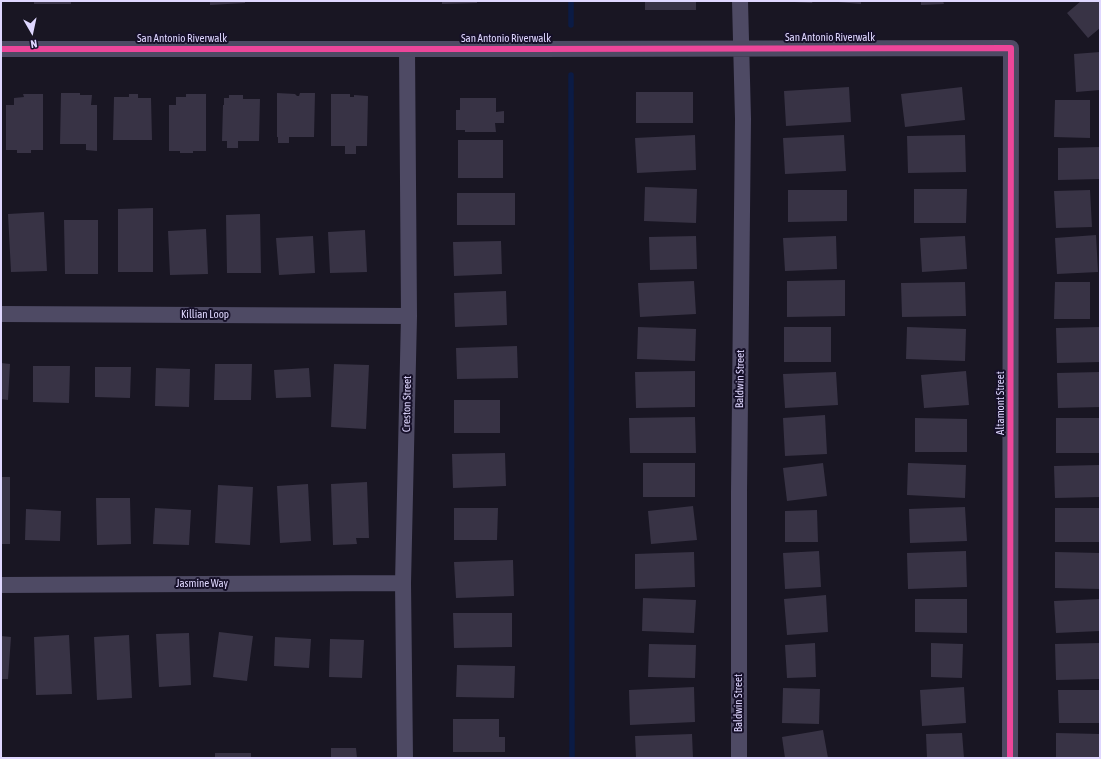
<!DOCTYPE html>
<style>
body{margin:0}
#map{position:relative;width:1101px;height:759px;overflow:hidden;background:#191623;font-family:"Asap Condensed",sans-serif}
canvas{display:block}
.frame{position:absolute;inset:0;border:2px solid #dfd7ff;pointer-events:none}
.north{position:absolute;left:12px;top:12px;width:40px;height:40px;-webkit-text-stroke:3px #161029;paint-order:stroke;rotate:171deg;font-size:11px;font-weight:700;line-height:16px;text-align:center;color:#dfd7ff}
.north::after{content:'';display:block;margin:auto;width:14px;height:18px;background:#dfd7ff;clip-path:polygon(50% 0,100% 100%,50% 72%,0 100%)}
</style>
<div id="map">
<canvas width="1101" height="759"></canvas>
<div class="frame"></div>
<div class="north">N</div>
</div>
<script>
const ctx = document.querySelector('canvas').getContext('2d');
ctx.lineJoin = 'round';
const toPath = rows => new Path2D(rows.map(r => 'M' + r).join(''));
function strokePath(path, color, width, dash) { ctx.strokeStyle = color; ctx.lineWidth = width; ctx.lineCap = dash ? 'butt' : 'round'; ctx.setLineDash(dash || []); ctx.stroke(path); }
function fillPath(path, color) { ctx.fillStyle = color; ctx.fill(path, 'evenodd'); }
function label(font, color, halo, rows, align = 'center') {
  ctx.font = font + ' "Asap Condensed",sans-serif'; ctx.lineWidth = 4; ctx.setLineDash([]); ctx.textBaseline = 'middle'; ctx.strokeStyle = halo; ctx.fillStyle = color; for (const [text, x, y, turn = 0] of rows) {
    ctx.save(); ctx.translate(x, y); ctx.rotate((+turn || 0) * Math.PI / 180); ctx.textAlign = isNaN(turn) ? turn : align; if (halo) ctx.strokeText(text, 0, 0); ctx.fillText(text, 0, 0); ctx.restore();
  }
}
const stream = toPath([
 [571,1,571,25],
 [571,75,572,758]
]);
const building = toPath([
 [34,1,71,1,71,4,34,4],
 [210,1,245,1,245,3,210,5],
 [442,1,477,1,477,3,442,4],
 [645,1,696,1,696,10,645,10],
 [794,1,813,1,812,3,794,2],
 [838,1,861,1,861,4,838,2],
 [921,1,943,1,944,4,921,5],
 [1081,1,1100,1,1100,28,1088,38,1067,13],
 [1100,52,1100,90,1076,92,1074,54],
 [849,87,851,122,786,126,784,91],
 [962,87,965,120,905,127,901,94],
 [636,92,693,92,693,123,636,123],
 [61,93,80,93,80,95,92,95,91,105,97,105,97,151,86,150,86,144,60,144],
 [277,93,295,94,297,96,299,96,300,93,315,93,314,137,289,137,289,143,278,143,278,137,277,137],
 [23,94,43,94,43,150,31,150,31,153,17,153,17,150,6,150,6,105,14,105,14,98,24,97],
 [129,94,138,94,138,98,151,98,152,140,113,140,114,97,129,97],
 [186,94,206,94,206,151,193,151,193,153,180,153,180,151,169,151,169,105,176,105,176,97,186,97],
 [331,94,350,94,350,97,354,97,354,95,368,96,367,146,356,146,356,154,345,154,345,146,331,146],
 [229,95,243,95,243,99,260,99,259,141,238,141,238,148,227,148,227,141,222,141,223,105,224,105,224,98,229,98],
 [460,98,496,98,496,112,504,111,504,123,495,123,496,132,465,132,465,130,456,130,456,110,460,110],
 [1055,100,1090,100,1090,138,1054,137],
 [695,135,696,170,637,173,635,138],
 [844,135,846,171,785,174,783,138],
 [965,135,966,172,908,173,907,136],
 [458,140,503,140,503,178,458,178],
 [1100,147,1100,179,1058,180,1058,148],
 [645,187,697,189,696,223,644,221],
 [914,189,967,189,966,223,914,223],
 [788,190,847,190,847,221,788,222],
 [1090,190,1092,227,1056,228,1054,191],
 [457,193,515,193,515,225,457,225],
 [153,208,153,272,118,272,118,209],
 [44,212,47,271,11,272,8,214],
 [260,214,261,273,227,273,226,215],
 [64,220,98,220,98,274,65,274],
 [206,229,208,274,170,275,168,231],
 [365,230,367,272,330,273,328,232],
 [1096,235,1098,272,1057,274,1055,238],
 [313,236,315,273,279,275,276,238],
 [696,236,697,269,650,270,649,237],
 [836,236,837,269,785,271,783,238],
 [965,236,967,269,922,272,920,238],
 [501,241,502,274,454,276,453,242],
 [845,280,845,316,787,317,787,281],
 [694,281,696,314,640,317,638,283],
 [965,282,966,316,902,317,901,283],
 [1055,282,1090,282,1090,319,1054,319],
 [506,291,507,325,455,327,454,293],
 [638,327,696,329,695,361,637,359],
 [784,327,831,327,831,362,784,362],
 [907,327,966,329,965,361,906,359],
 [1100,327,1100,362,1057,363,1056,328],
 [517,346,518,378,457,379,456,348],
 [1,363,10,364,8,400,1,399],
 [215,364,252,364,251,400,214,400],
 [334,364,369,365,366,429,331,427],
 [33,366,70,366,69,403,33,402],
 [95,367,131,367,130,398,95,397],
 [156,368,190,369,189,407,155,406],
 [309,368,311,397,276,398,274,370],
 [695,371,695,407,636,408,635,372],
 [966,371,969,405,924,408,921,375],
 [836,372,838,405,785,408,783,374],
 [1100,372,1100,407,1058,408,1057,373],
 [454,400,500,400,500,433,454,433],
 [825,415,827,454,785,456,783,418],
 [695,417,696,453,630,453,629,418],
 [915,418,967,419,967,452,915,452],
 [1056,418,1100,418,1100,453,1056,453],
 [505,453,506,486,453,488,452,454],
 [643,463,695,463,695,497,643,497],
 [823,463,827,496,787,501,783,468],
 [908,463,966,465,965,498,907,495],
 [1100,465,1100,497,1055,498,1054,466],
 [1,477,10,477,10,544,1,544],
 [367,482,369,538,356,538,357,544,333,545,331,484],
 [308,484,311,541,280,543,277,486],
 [218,485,253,487,250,545,215,543],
 [96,498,130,498,131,544,97,545],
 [693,506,697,540,651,544,648,511],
 [965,507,967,541,910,543,909,509],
 [155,508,191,510,189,545,153,544],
 [454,508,498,508,497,540,454,540],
 [1055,508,1100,508,1100,542,1055,542],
 [26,509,61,511,60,541,25,540],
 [817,510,818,542,785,542,785,511],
 [819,551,821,587,785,589,783,553],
 [966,551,967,587,908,589,907,553],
 [694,552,695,587,635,589,635,554],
 [1055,552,1100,553,1100,589,1055,588],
 [513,560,514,596,456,598,454,562],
 [826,595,828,632,787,635,784,599],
 [643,598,696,600,694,633,642,631],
 [915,599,967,599,967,633,915,632],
 [1100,599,1100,631,1056,633,1054,601],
 [453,613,512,613,512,647,454,648],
 [219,632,253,636,247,681,213,677],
 [189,633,191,685,159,687,156,634],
 [69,635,72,694,36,695,34,637],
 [129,635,132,698,97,700,94,637],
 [1,636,11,637,8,679,1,679],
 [275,637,311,639,309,668,274,666],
 [330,639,364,640,362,678,329,677],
 [815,643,816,677,787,678,785,645],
 [931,643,963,644,962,678,931,677],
 [1100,643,1100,679,1056,680,1055,644],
 [649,644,696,645,695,678,648,677],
 [457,665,515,666,514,698,456,697],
 [694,687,695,722,630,725,629,690],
 [964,687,966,723,922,726,920,690],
 [783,688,820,689,819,724,782,723],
 [1058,690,1100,690,1100,723,1059,723],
 [453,719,499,719,499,737,505,737,505,752,453,752],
 [823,730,828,758,785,758,782,737],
 [962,733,964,758,927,758,926,734],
 [1056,733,1100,734,1100,758,1056,758],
 [692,734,693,758,636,758,635,736],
 [331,748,356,748,357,758,331,758],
 [215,753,251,753,251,758,215,758]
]);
const minor = toPath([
 [1,49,535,49,1011,48,1010,758],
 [1,314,409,316],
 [1,585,403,583],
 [405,758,403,583,409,316,407,49],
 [739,758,739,491,743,119,740,1]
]);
const cycleway = toPath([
 [1,49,535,49,1011,48,1010,758]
]);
const streetNames = [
 ["San Antonio Riverwalk",830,38],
 ["San Antonio Riverwalk",182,39],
 ["San Antonio Riverwalk",506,39],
 ["Killian Loop",205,315],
 ["Baldwin Street",740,379,-89],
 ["Altamont Street",1001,403,-90],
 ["Creston Street",407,404,-89],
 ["Jasmine Way",202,584],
 ["Baldwin Street",739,703,-90]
];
strokePath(stream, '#0b1b45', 5.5);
fillPath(building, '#383345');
strokePath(minor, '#4e4a64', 16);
strokePath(cycleway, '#ed469a', 6);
label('11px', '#dfd7ff', '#161029', streetNames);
</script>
